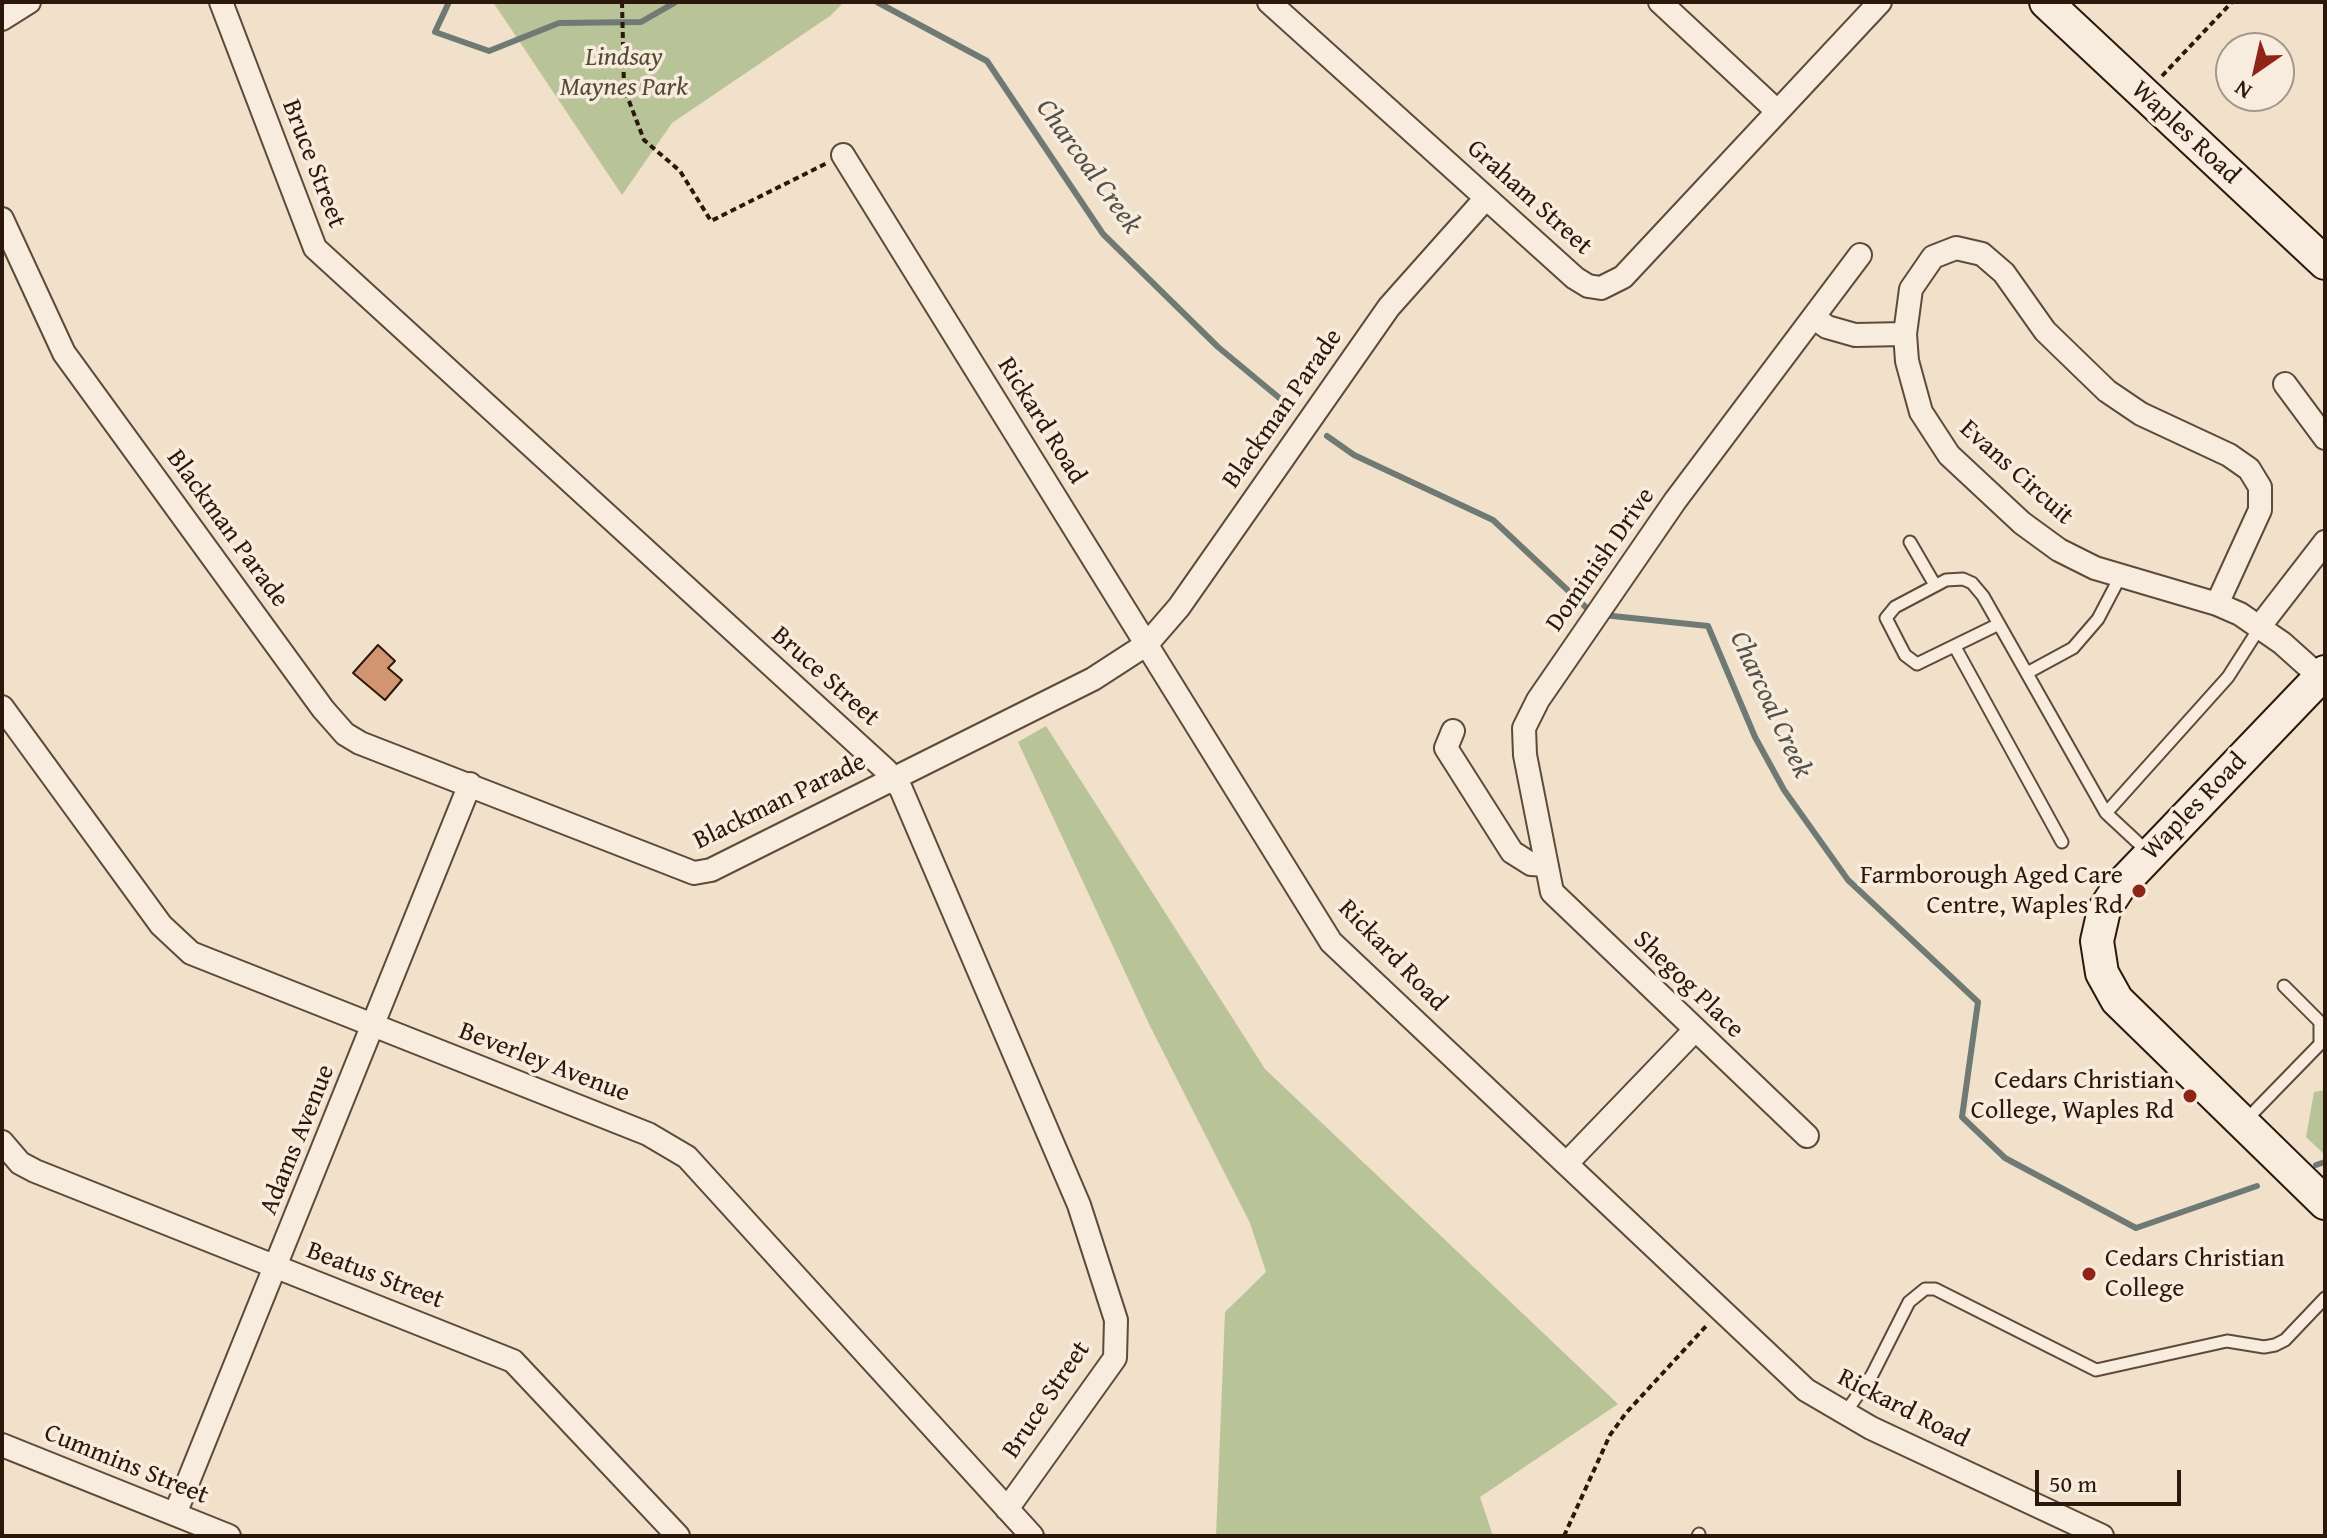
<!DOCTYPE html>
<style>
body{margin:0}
#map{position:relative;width:2327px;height:1538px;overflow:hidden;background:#f2e1ca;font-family:"Gentium Book Plus",serif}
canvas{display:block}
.frame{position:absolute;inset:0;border:4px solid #2b180b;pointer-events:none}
.north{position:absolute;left:2215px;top:32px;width:80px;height:80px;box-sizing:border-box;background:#f7ecdd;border:2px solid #a59789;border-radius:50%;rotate:214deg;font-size:22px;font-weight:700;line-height:32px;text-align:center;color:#2b180b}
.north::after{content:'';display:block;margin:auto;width:28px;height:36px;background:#8f2418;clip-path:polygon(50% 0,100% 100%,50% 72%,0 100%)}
.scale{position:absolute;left:2035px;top:1470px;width:146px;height:36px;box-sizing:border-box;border:4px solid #2b180b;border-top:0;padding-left:10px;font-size:24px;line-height:28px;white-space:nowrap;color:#2b180b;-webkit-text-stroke:6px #f7ecdd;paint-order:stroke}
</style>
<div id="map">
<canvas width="2327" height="1538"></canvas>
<div class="frame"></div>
<div class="north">N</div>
<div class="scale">50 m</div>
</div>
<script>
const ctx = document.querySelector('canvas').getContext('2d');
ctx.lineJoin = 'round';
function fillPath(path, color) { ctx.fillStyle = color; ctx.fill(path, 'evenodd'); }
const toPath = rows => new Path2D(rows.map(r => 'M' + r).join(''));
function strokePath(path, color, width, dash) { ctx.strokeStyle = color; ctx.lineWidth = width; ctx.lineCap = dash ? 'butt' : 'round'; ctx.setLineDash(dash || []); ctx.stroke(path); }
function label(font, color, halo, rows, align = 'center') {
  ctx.font = font + ' "Gentium Book Plus",serif'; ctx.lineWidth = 7; ctx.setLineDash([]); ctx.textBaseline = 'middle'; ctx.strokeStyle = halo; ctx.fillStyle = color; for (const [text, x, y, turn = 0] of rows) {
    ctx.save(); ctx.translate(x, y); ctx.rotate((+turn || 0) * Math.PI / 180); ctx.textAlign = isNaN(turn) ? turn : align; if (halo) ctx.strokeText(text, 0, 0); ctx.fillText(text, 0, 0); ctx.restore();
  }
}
const green = toPath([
 [493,2,844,2,830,16,672,123,622,195],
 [1046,726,1265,1069,1618,1404,1480,1497,1493,1536,1216,1536,1225,1312,1266,1272,1250,1223,1150,1026,1018,742],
 [2325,1090,2325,1155,2306,1137,2314,1092]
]);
const stream = toPath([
 [449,2,435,32,489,51,559,23,641,22,676,2],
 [877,2,987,61,1103,234,1218,347,1289,406],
 [1327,436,1354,455,1493,520,1592,613],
 [1603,615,1708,626,1755,737,1784,790,1848,880,1978,1002,1962,1117,2005,1158,2136,1228,2257,1186],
 [2316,1165,2325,1162]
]);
const building = toPath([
 [378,645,395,661,388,668,402,680,385,700,353,673,378,645]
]);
const path = toPath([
 [622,2,624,88,644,140,680,171,711,221,827,163],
 [2162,76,2232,2],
 [1564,1536,1610,1435,1626,1413,1708,1324]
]);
const lane = toPath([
 [1910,542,1935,585],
 [1999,624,1917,664,1905,655,1886,618,1895,607,1946,580,1963,579,1972,583,1983,596,2106,813,2228,677,2260,627],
 [1955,647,2062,842],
 [2027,673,2073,648,2098,619,2120,577],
 [2106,813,2149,853],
 [2246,1120,2320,1044,2320,1022,2284,986],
 [1845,1413,1872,1375,1909,1302,1925,1289,1935,1289,2096,1370,2227,1341,2264,1347,2275,1345,2285,1340,2325,1298],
 [1698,1536,1699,1534]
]);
const street = toPath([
 [221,2,315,248,886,770,901,789,1079,1205,1116,1320,1115,1358,1007,1509],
 [1269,2,1575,278,1588,286,1601,288,1623,277,1880,2],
 [1660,2,1777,111],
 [2,19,29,2],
 [843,155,1331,942,1806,1390,1871,1428,2102,1536],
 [2,219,64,353,323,709,345,734,360,743,694,873,711,870,1093,679,1147,644,1179,607,1389,307,1486,198],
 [1816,319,1827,327,1855,335,1905,334],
 [2285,384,2325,438],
 [2217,604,2260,510,2260,487,2249,469,2229,455,2141,414,2107,391,2045,331,2004,273,1982,254,1956,248,1933,257,1911,289,1905,334,1907,361,1921,412,1949,455,2022,523,2059,550,2095,568,2217,604,2240,614,2282,643,2320,677],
 [2260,626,2325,542],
 [2,707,161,925,191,953,648,1134,687,1157,1032,1536],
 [1453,731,1446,748,1512,852,1531,864,1546,865],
 [1807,1136,1552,892,1525,755,1524,728,1538,700,1675,501,1860,255],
 [2,1142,20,1163,35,1171,513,1361,678,1536],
 [1567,1163,1694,1031],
 [2,1445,229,1536],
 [175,1514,470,784]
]);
const secondary = toPath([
 [2046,2,2325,263],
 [2325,672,2119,887,2104,910,2097,941,2102,973,2117,1000,2325,1203]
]);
const markers = [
 [2139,891,8,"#8f2418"],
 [2190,1096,8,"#8f2418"],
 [2089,1274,8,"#8f2418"]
];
const parkNames = [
 ["Lindsay",624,58],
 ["Maynes Park",624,88]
];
const streetNames = [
 ["Waples Road",2185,133,43],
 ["Bruce Street",313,164,69],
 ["Graham Street",1529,198,42],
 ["Blackman Parade",1283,409,-55],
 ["Rickard Road",1041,421,58],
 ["Evans Circuit",2016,473,42],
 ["Blackman Parade",227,529,54],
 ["Dominish Drive",1601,560,-55],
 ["Bruce Street",825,677,42],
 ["Blackman Parade",780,802,-26],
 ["Waples Road",2195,807,-46],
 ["Rickard Road",1392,956,46],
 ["Shegog Place",1688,985,44],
 ["Beverley Avenue",544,1063,21],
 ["Adams Avenue",298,1140,-68],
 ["Beatus Street",375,1276,21],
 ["Bruce Street",1047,1400,-56],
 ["Rickard Road",1903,1409,27],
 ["Cummins Street",126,1465,22]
];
const poiNames = [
 ["Farmborough Aged Care",2123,876],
 ["Centre, Waples Rd",2123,906],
 ["Cedars Christian",2174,1081],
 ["College, Waples Rd",2174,1111],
 ["Cedars Christian",2105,1259,"left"],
 ["College",2105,1289,"left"]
];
const waterNames = [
 ["Charcoal Creek",1088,167,54],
 ["Charcoal Creek",1770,705,65]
];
fillPath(green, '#b8c398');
strokePath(stream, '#6f7a74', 6);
fillPath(building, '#d29571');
strokePath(building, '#2b180b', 2);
strokePath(lane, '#5d4a3b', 15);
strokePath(street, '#5d4a3b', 26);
strokePath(secondary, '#2b180b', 36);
strokePath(path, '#2b180b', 4, [6, 4]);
strokePath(lane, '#f7ecdd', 11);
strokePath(street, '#f7ecdd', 22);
strokePath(secondary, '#f7ecdd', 32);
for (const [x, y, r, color] of markers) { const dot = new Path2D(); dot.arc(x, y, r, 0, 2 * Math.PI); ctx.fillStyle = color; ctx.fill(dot); strokePath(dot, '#f7ecdd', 3); }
label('italic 26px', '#554b35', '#f7ecdd', parkNames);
label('26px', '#2b180b', '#f7ecdd', streetNames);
label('26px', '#2b180b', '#f7ecdd', poiNames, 'right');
label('italic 28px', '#535148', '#f7ecdd', waterNames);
</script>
